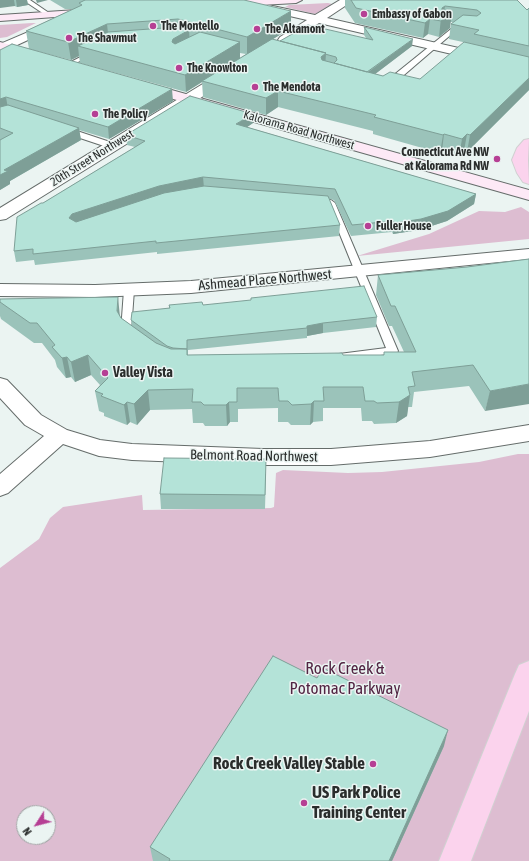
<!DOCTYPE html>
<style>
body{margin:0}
#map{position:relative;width:529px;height:861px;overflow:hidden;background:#ebf4f2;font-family:"Asap Condensed",sans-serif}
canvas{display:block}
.north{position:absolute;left:16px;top:805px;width:40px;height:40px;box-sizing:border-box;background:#ebf4f2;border:1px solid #9ea4a3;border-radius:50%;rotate:234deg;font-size:11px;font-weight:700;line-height:16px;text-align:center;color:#2a2d2c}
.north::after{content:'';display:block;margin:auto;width:14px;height:18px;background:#b63f94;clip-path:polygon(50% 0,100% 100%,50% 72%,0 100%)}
</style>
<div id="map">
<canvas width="529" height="861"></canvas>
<div class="north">N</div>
</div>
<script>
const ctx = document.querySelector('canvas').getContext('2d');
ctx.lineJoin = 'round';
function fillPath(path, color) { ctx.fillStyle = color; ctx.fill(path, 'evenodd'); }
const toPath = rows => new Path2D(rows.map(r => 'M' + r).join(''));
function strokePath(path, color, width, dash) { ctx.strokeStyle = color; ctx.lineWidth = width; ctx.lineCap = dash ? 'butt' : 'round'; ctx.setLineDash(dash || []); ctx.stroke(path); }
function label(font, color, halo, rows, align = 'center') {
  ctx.font = font + ' "Asap Condensed",sans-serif'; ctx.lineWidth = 3; ctx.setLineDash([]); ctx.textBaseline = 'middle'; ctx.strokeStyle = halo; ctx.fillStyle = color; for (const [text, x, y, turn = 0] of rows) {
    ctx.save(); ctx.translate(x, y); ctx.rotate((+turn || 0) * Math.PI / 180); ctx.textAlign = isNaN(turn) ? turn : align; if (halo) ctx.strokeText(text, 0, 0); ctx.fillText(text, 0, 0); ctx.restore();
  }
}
const green = toPath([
 [328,3,332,4,315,14,285,7,289,5],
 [32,23,36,23,7,37,0,38,0,25],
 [521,207,529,212,529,239,357,256,429,234,479,211,505,212],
 [518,454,529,454,529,861,0,861,0,568,39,539,50,518,63,507,142,495,143,510,271,508,274,507,276,473,283,470,348,473,382,472,479,462],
 [24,813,48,813,48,837,24,837]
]);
const lane = toPath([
 [23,0,30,0,52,15,47,16,23,0],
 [456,25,461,26,390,87,384,87,384,83,456,25],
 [94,50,96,51,96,53,70,66,65,65,94,50],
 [62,128,68,128,116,144,117,146,113,148,110,148,62,132,62,128],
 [315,199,331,200,335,203,398,351,397,353,339,360,335,359,334,357,335,355,339,354,386,348,328,205,312,204,311,202,315,199],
 [129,287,134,290,131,331,135,336,130,339,126,338,121,331,124,290,129,287]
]);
const street = toPath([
 [199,0,231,0,268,5,315,15,340,0,354,0,327,18,529,64,529,72,319,23,288,43,284,44,280,43,278,40,280,37,307,20,268,11,205,3,199,0],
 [54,21,58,22,60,24,58,26,0,53,0,44,54,21],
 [229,70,234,71,235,74,234,77,6,219,0,220,0,208,224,71,229,70],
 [529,249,529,259,191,293,95,297,0,296,0,284,95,285,191,281,529,249],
 [0,378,7,380,41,415,67,430,100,440,132,444,263,449,331,449,430,441,529,425,529,441,430,457,331,465,263,465,132,460,99,456,63,444,8,493,0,496,0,474,44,436,25,425,0,398,0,378]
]);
const secondary = toPath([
 [236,0,302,0,296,3,224,7,218,4,224,1,236,0],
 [92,9,96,10,98,12,96,14,0,21,0,15,92,9],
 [0,42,39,53,41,56,39,59,35,60,0,50,0,42],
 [143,82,529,190,529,200,138,89,136,86,138,83,143,82]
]);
const primary = toPath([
 [529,139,528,160,529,184,523,182,517,173,512,160,517,148,524,140,529,139],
 [529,661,529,711,471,861,439,861,515,674,519,665,529,661]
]);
const wall = toPath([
 [0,0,27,0,28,5,17,7],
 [50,0,244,0,291,28,273,39,280,41,366,38,364,35,364,27,412,46,375,74,383,76,420,79,472,44,449,39,451,24,453,22,450,22,450,28,439,37,428,34,423,38,355,23,345,8,345,0,517,0,527,10,529,8,529,90,467,152,464,151,459,156,442,151,440,153,373,134,373,131,278,107,266,115,203,97,202,82,186,92,80,63,79,56,71,60,29,49,26,31,73,9,65,9],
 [240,53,246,54,240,58],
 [0,50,173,101,109,139,79,130,81,140,10,181,10,184,0,190],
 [253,123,247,127,476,194,474,204,447,221,419,230,393,234,392,232,351,236,334,200,329,199,340,225,339,236,157,254,157,252,35,265,34,260,16,262,14,251,43,203,135,147,127,145,126,135],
 [529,259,485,411,469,386,414,392,412,407,408,407,407,416,396,423,374,424,372,421,362,421,361,408,323,408,323,421,313,422,310,425,291,425,288,422,278,422,278,408,238,409,238,422,230,422,227,426,205,426,203,423,193,423,192,409,150,410,137,425,130,422,127,425,104,416,104,413,99,411,95,391,100,385,91,375,75,382,71,377,66,378,57,367,55,360,42,343,34,343,1,319,0,316,0,299,120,317,121,318,132,326,131,320,169,308,169,305,203,305,377,317,376,327,323,333,307,336,307,338,188,350,188,355,384,355,384,352,404,352,392,326,389,326,376,295,378,275,467,267],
 [266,474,265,509,161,509,160,494],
 [444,746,392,861,153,861,150,847]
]);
const shadedWall = toPath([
 [0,0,14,0,15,6,0,8],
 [16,0,27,0,28,5,17,7],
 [36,0,48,0,37,3],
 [445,6,443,20,452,13,450,28,439,37,442,8],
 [291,11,291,28,247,55,247,37],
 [430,19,428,34,423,38,425,23],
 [107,24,109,42,78,46,79,56,71,60,68,42],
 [189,30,190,47,174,56,172,42,173,39],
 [413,39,412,46,366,81,367,73],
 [240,42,240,59,202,81,202,82,186,92,185,75],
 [326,53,325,69,321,57],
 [529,78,529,90,467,152,470,135],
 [172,89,173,101,109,139,108,127],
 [278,91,278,107,266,115,266,98],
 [6,97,8,109,0,112,0,99],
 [253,114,253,123,237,134,236,124],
 [79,128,81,140,10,181,10,184,0,190,0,175,4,170],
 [444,134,442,151,440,153,443,135],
 [467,134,464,151,459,156,462,139],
 [203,177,204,188,71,228,69,218,72,214,159,186],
 [476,194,474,204,447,221,419,230,393,234,395,223],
 [118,297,120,317,117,311],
 [323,323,323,333,307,336,307,326],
 [88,355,91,375,75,382,71,362],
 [67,357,71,377,66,378,62,358],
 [529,384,529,404,485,411,490,391],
 [148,390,150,410,137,425,134,404],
 [410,395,407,416,396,423,399,402],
 [314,401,313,422,310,425,311,404],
 [127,402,130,422,127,425,124,405],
 [229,402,230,422,227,426,226,405],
 [448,730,444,746,392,861,389,861]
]);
const building = toPath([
 [85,0,244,0,291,11,247,37,178,19,107,24,68,42,26,31,82,5,79,3,85,0],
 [351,0,517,0,527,10,529,8,529,46,474,34,479,30,451,24,463,15,477,16,481,13,477,10,445,6,442,8,442,10,452,13,441,21,430,19,425,23,356,8,351,0],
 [308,25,373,40,364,27,413,39,367,72,334,63,337,60,336,57,325,54,326,53,280,41,308,25],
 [178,27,189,30,173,39,172,42,175,44,200,32,240,42,185,75,78,46,108,32,178,27],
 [272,39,326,53,321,57,322,60,383,76,390,72,420,79,464,42,529,57,529,78,470,135,467,134,462,139,444,134,443,135,374,117,376,115,278,91,266,98,202,81,272,39],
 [12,44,172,89,108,127,6,97,0,99,0,50,12,44],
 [190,96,253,114,236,124,476,194,448,211,421,219,395,223,393,221,352,225,335,189,203,177,159,186,72,214,69,218,76,222,164,193,204,186,328,196,340,225,156,243,156,241,33,254,33,249,14,251,17,217,41,203,43,203,145,141,126,135,190,96],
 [8,105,79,128,4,170,8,171,0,175,0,140,13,133,0,128,0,107,8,105],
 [529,259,529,384,490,391,473,365,412,372,415,386,408,387,410,395,399,402,377,403,374,401,365,401,363,387,323,387,324,401,314,401,311,404,292,405,288,401,279,401,278,388,237,388,237,402,229,402,226,405,204,405,201,402,192,402,193,389,148,390,134,404,127,402,124,405,101,396,103,394,95,391,108,378,88,355,71,362,67,357,62,358,52,347,55,345,37,323,30,323,0,302,0,299,118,297,117,311,121,318,156,343,171,349,187,349,187,355,342,353,343,355,384,355,384,352,416,352,395,306,391,306,378,275,467,267,529,259],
 [364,286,377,317,323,323,307,326,307,328,187,340,187,349,173,348,167,346,131,320,132,312,170,308,169,305,202,302,203,305,251,300,251,298,364,286],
 [164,458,266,459,265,495,160,494,164,458],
 [273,656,317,678,323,668,448,730,389,861,169,861,170,859,150,847,273,656]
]);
const markers = [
 [364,14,4,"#b63f94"],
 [153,26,4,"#b63f94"],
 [257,29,4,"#b63f94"],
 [69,38,4,"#b63f94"],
 [179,68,4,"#b63f94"],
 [255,87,4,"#b63f94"],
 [95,114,4,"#b63f94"],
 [497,159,4,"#b63f94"],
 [368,226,4,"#b63f94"],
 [105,373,4,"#b63f94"],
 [373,764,4,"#b63f94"],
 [304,803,4,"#b63f94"]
];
const farPoinames = [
 ["Embassy of Gabon",372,14],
 ["The Montello",161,26],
 ["The Altamont",265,29],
 ["The Shawmut",77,38],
 ["The Knowlton",187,68],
 ["The Mendota",263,87],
 ["The Policy",103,114],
 ["Connecticut Ave NW",489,152,"right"],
 ["at Kalorama Rd NW",489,166,"right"],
 ["Fuller House",376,226]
];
const farStreetnames = [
 ["Kalorama Road Northwest",299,130,16],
 ["20th Street Northwest",92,158,-32]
];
const streetNames = [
 ["Ashmead Place Northwest",265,280,-5],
 ["Belmont Road Northwest",254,456,1]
];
const poiNames = [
 ["Valley Vista",113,373]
];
const nearParknames = [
 ["Rock Creek &",345,669],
 ["Potomac Parkway",345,689]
];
const nearPoinames = [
 ["Rock Creek Valley Stable",365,764],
 ["US Park Police",312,793,"left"],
 ["Training Center",312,813,"left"]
];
fillPath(green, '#ddbdd1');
strokePath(lane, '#656c6a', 2);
strokePath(street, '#656c6a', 2);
strokePath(secondary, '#656c6a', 2);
strokePath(primary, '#d0d1d1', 2);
fillPath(lane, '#fff');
fillPath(street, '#fff');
fillPath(secondary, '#fde9f6');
fillPath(primary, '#fbd3ed');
fillPath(wall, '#9bc3ba');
fillPath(shadedWall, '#7e9f97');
fillPath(building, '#b4e3d8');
strokePath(building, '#7e9f97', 1);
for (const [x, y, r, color] of markers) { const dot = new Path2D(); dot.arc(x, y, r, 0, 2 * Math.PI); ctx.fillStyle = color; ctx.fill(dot); strokePath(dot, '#ebf4f2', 1.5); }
label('bold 12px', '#2a2d2c', '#ebf4f2', farPoinames, 'left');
label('12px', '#2a2d2c', '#ebf4f2', farStreetnames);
label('14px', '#2a2d2c', '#ebf4f2', streetNames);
label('bold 14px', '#2a2d2c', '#ebf4f2', poiNames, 'left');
label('17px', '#522443', '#ebf4f2', nearParknames);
label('bold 17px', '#2a2d2c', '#ebf4f2', nearPoinames, 'right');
</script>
